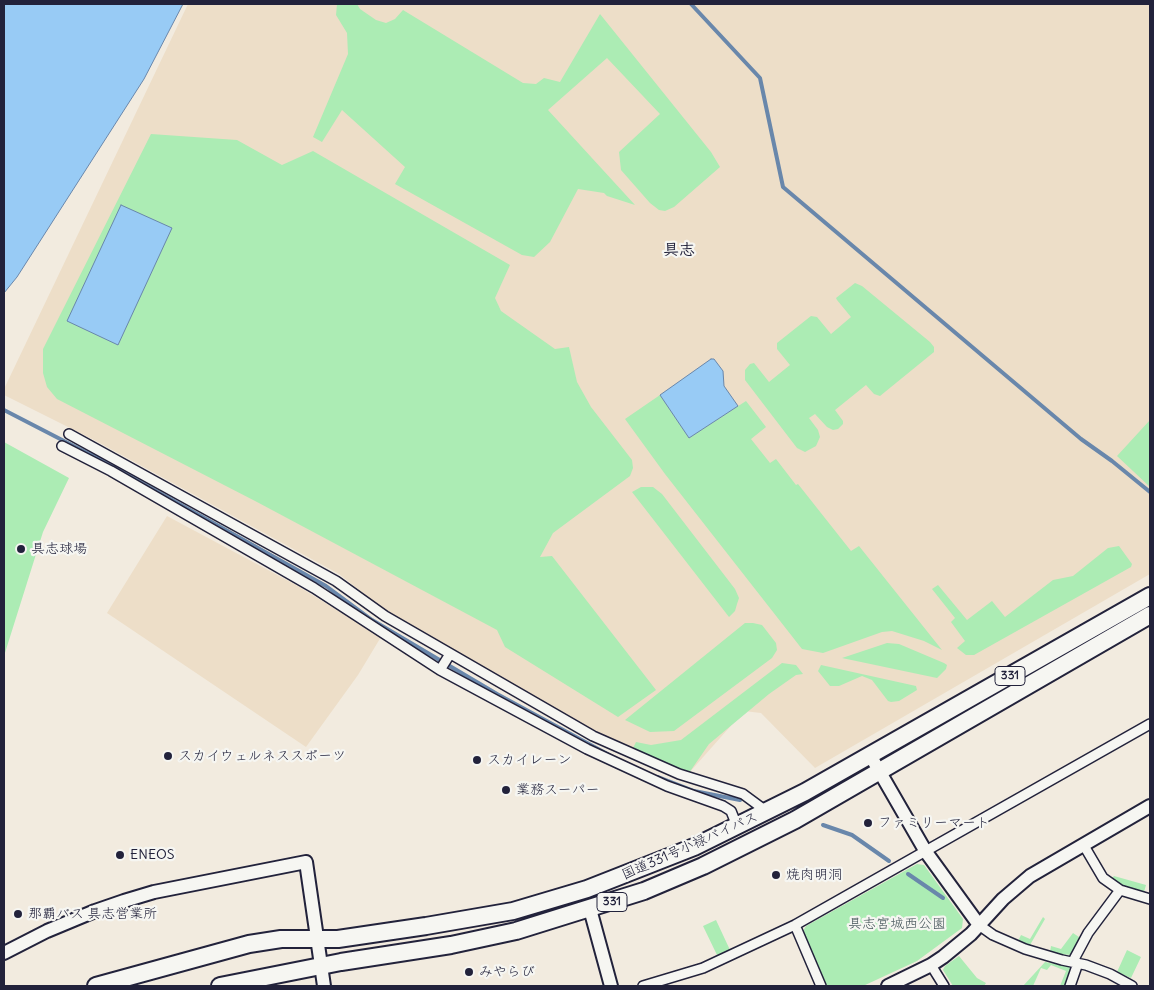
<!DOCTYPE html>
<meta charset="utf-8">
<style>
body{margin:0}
#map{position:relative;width:1154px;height:990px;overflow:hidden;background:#f2ebdf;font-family:Delius,sans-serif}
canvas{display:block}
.frame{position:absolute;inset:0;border:5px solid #22223b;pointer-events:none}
</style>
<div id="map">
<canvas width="1154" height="990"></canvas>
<div class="frame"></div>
</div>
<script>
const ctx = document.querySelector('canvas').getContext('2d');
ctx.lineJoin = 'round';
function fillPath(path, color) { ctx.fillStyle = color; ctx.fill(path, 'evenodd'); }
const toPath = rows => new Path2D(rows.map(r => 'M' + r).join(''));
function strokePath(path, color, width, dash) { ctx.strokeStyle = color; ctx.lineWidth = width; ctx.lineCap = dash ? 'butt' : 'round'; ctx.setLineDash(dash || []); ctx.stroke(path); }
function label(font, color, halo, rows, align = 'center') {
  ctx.font = font + ' Delius,"Klee One",sans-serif'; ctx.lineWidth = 4.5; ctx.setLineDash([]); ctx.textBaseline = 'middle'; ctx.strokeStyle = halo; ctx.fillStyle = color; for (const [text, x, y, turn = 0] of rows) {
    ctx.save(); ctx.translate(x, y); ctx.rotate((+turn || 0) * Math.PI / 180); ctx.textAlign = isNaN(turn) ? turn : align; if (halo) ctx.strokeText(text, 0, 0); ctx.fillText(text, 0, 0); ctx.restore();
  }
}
const built = toPath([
 [188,4,1150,4,1150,574,815,768,761,713,744,711,689,773,596,732,392,616,339,574,96,441,4,395,4,389],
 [167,516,296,585,381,637,358,675,306,747,107,613]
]);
const green = toPath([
 [337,4,357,4,360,9,376,20,386,23,395,19,403,10,523,83,536,84,544,78,560,82,600,14,711,152,720,167,674,207,665,211,659,210,650,203,621,170,619,152,660,114,607,58,548,110,635,205,607,196,604,193,578,189,550,242,534,257,522,255,395,184,405,167,342,110,322,142,313,137,348,54,347,33,336,15],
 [151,134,237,140,282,165,313,151,510,265,495,298,501,311,555,349,569,347,577,382,591,407,632,460,633,468,630,476,553,533,540,557,552,556,656,690,618,717,505,647,497,630,257,502,57,399,47,387,43,373,43,349],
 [855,283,862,286,930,342,934,347,934,352,880,396,874,394,866,385,835,410,843,421,843,424,838,429,833,430,827,427,815,414,809,418,818,430,820,437,816,446,805,452,797,448,745,380,745,370,750,364,754,363,769,382,790,365,777,349,777,343,811,316,817,317,831,334,851,317,837,300,836,298],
 [660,395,689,438,746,401,766,427,751,439,770,463,776,459,796,485,798,484,851,551,859,546,942,650,924,641,892,631,882,632,823,653,802,649,665,474,625,419],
 [1150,420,1150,487,1117,456],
 [4,442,69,478,43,532,4,656],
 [641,487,653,487,662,494,735,589,739,598,737,604,735,611,729,617,632,492],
 [1119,546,1132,564,1131,567,974,655,966,655,957,648,965,641,951,622,955,618,932,589,938,585,967,620,992,601,1005,617,1053,580,1073,576,1108,548],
 [745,623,753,623,762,625,776,643,777,650,772,658,674,731,650,732,625,720],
 [887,643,899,644,944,663,947,665,946,669,937,678,842,658],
 [782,663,796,665,803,674,796,675,769,694,709,744,689,773,633,748,636,742,651,745,681,740],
 [821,665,916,686,917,690,899,701,891,702,888,701,872,680,862,676,839,686,830,686,818,671],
 [917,864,924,865,963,919,962,928,917,961,863,986,827,986,803,931,806,926],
 [1114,876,1146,885,1144,892,1124,887,1112,878],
 [1043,917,1045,919,1030,945,1018,941,1021,935,1030,939],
 [716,920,730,950,717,955,703,926],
 [1073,933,1082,939,1073,955,1058,954,1050,952,1051,946,1061,949],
 [1127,950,1141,957,1131,978,1117,972],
 [959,956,977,978,986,983,984,986,953,986,943,970,945,966],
 [1045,962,1071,967,1072,971,1067,986,1060,986,1066,971,1051,965,1047,970,1041,968,1033,986,1023,986]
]);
const water = toPath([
 [4,4,183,4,144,79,17,277,4,293,4,4],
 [121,205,172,228,118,345,67,321,121,205],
 [711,359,714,359,723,371,724,386,738,406,689,438,660,395,711,359]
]);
const stream = toPath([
 [691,4,760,78,783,187,1081,439,1112,461,1150,492],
 [4,410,97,458,326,586,372,620,497,694,611,756],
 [658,777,694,791,740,800],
 [823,825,852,835,889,861],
 [908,874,943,898]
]);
const street = toPath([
 [69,434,336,581,385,616,593,736,679,774,743,794,766,811],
 [62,446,111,471,314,588,440,670,587,749,667,786,723,806,731,811,737,826],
 [440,670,450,654],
 [1083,844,1103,878,1120,890,1150,899],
 [795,925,821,986],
 [979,925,993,935,1025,949,1062,960,1086,965,1110,974,1132,986],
 [1073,961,1088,933,1120,890],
 [931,965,944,986],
 [643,986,703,968,795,925,1150,724],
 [1070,986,1078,963]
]);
const secondary = toPath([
 [870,755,926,852,979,925],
 [590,909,611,986],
 [4,953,47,931,95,911,124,901,154,892,306,862,324,986],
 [888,986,931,965,943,957,971,934,1003,899,1030,876,1150,806]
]);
const highway = toPath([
 [96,986,249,944,281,939,338,939,426,926,513,911,587,889,694,847,805,792,1150,596],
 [220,986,341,962,451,945,516,931,644,891,703,866,795,820,1150,615]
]);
const markers = [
 [21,549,5,"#22223b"],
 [168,756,5,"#22223b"],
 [477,760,5,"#22223b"],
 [506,790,5,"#22223b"],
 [868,823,5,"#22223b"],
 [120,855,5,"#22223b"],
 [776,875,5,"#22223b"],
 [18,914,5,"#22223b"],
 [469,972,5,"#22223b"]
];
const shields = [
 [1010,676,30],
 [612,902,30]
];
const shieldNames = [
 ["331",1010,676],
 ["331",612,902]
];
const poiNames = [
 ["具志球場",31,549],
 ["スカイウェルネススポーツ",178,756],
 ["スカイレーン",487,760],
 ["業務スーパー",516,790],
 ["ファミリーマート",878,823],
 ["ENEOS",130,855],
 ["焼肉明洞",786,875],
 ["那覇バス 具志営業所",28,914],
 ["みやらび",479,972]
];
const streetNames = [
 ["国道331号小禄バイパス",690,846,-24]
];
const parkNames = [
 ["具志宮城西公園",897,924]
];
const quarterNames = [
 ["具志",679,250]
];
fillPath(built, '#eddec8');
fillPath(green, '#acecb4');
fillPath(water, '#98cbf5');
strokePath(water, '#6987ab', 1);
strokePath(stream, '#6987ab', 4);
strokePath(street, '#22223b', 12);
strokePath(secondary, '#22223b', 16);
strokePath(highway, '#22223b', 20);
strokePath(street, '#f6f6f2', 9);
strokePath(secondary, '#f6f6f2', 12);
strokePath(highway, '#f6f6f2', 16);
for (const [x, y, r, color] of markers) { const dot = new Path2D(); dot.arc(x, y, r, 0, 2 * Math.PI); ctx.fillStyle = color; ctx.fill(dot); strokePath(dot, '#f6f6f2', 2); }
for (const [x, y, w] of shields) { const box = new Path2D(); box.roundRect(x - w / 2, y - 9.5, w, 19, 4); ctx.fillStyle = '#f6f6f2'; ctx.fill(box); strokePath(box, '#22223b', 1); }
label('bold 12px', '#22223b', null, shieldNames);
label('14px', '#22223b', '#f6f6f2', poiNames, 'left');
label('14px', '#22223b', '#f6f6f2', streetNames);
label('14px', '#445459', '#f6f6f2', parkNames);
label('bold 16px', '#22223b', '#f6f6f2', quarterNames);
</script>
